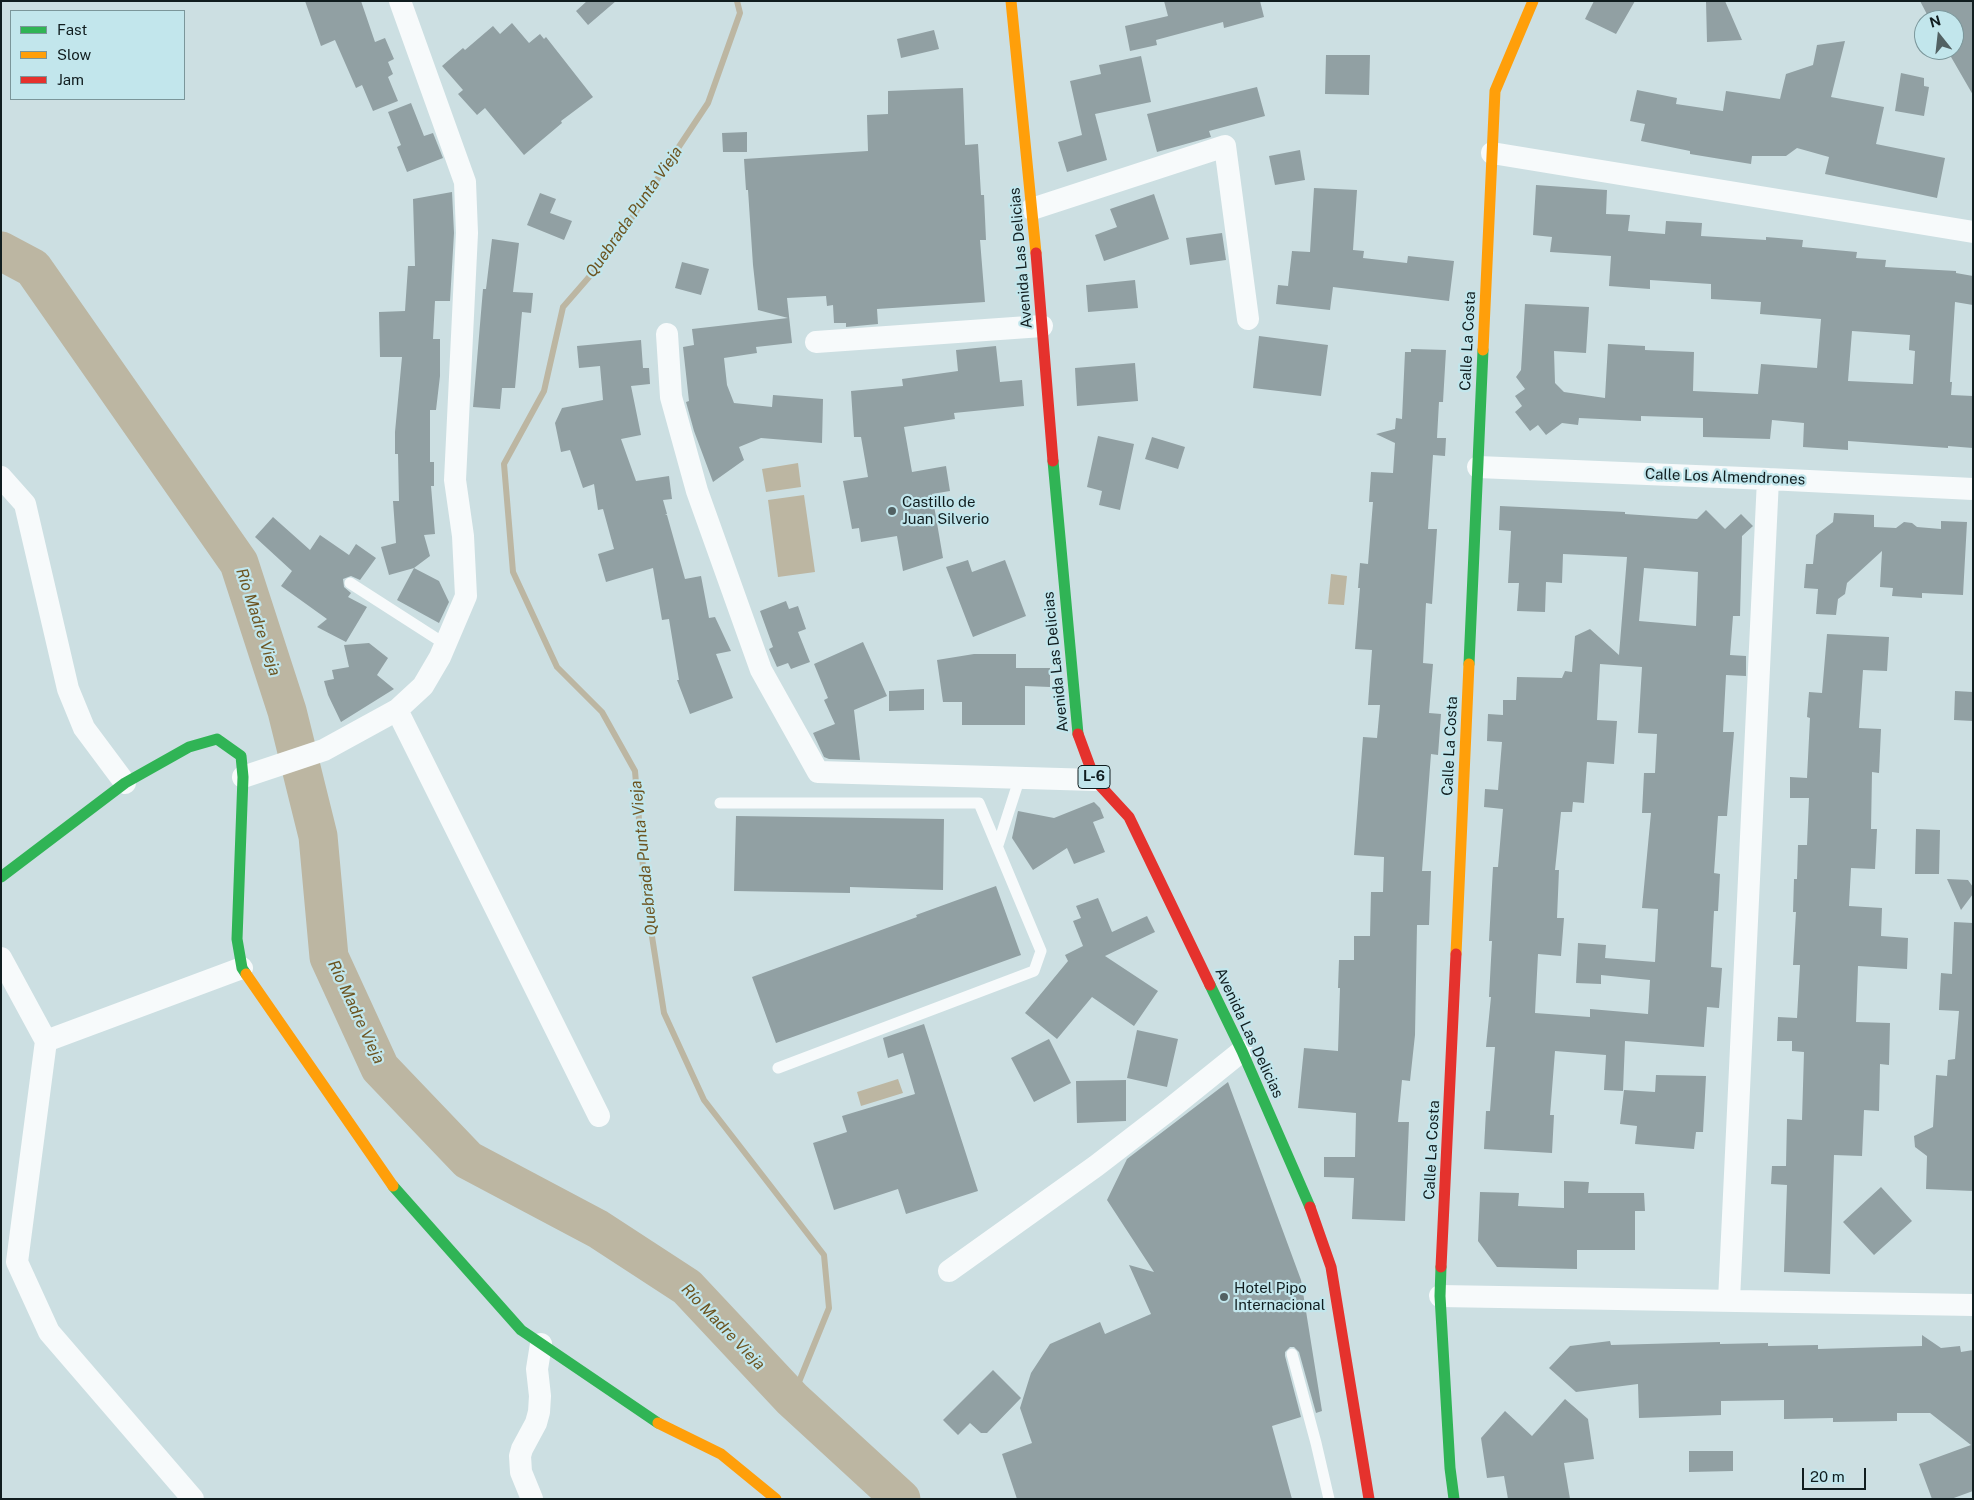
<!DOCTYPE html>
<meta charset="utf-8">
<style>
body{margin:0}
#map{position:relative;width:1974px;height:1500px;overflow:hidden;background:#ccdfe2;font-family:"Public Sans",sans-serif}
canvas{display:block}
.frame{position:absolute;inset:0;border:2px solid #101d1f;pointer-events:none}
.legend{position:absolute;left:10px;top:10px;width:175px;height:90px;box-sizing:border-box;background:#c2e6ec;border:1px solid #7b969a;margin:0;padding:6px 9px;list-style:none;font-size:15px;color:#101d1f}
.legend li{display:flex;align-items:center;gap:10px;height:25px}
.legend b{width:25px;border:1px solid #7b969a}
.north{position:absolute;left:1914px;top:10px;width:50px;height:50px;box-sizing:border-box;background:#c2e6ec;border:1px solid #7b969a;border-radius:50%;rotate:344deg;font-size:14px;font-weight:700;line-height:20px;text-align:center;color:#101d1f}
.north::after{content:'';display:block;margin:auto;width:18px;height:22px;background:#526163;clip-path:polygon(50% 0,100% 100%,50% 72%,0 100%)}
.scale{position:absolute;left:1802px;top:1468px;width:64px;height:22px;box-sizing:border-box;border:2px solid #101d1f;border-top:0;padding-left:6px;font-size:15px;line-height:18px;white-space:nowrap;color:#101d1f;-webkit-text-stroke:4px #c2e6ec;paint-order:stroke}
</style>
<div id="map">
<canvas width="1974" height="1500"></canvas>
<div class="frame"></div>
<ul class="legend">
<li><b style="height:6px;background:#30b455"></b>Fast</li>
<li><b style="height:6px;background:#ff9f0a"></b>Slow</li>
<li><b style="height:6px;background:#e5322d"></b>Jam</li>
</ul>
<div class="north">N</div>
<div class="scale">20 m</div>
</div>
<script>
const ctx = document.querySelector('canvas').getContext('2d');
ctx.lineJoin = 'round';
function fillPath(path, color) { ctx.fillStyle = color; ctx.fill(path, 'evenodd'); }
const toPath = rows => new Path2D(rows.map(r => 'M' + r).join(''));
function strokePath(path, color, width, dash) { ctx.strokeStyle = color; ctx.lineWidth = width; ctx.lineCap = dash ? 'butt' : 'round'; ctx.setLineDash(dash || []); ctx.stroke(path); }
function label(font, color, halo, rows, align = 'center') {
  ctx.font = font + ' "Public Sans",sans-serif'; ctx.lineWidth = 4.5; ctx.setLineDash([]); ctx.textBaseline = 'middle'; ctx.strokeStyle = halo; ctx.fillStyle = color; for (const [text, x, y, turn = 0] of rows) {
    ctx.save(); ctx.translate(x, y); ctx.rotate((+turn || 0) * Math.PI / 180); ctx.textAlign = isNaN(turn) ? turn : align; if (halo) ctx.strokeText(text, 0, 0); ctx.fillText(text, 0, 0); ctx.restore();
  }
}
const water = toPath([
 [798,463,801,487,766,492,762,469],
 [804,495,815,572,778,577,768,500],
 [1331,574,1347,576,1344,605,1328,604],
 [898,1079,903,1093,861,1106,857,1092]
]);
const stream = toPath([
 [737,1,740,13,708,103,603,261,563,307,544,391,504,464,513,572,557,667,602,712,635,771,645,892,664,1013,704,1100,824,1255,829,1308,792,1399]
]);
const river = toPath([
 [1,251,33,268,239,563,287,711,318,836,329,957,380,1068,468,1160,598,1229,687,1287,792,1399,901,1499]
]);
const building = toPath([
 [305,1,361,1,375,42,385,38,394,59,388,62,393,74,388,77,398,101,373,111,362,85,356,88,335,40,321,46],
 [587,1,616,1,588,25,576,11],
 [1164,1,1260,1,1264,17,1224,28,1223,22,1156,40,1157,45,1130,51,1125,26,1168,16],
 [1594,1,1635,1,1616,34,1585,19],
 [1706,1,1725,1,1742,40,1707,42],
 [1920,1,1973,1,1973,95,1947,50,1954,50,1954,20,1930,20],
 [512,23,529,43,540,34,544,39,546,37,593,97,561,121,562,123,524,155,485,108,477,115,458,94,463,90,442,66,463,48,465,50,493,26,500,34],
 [934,30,939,49,901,58,897,39],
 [1845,41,1831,97,1884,107,1876,144,1945,158,1937,198,1825,174,1829,157,1797,148,1786,156,1752,156,1751,164,1690,154,1690,151,1641,141,1645,124,1630,121,1637,90,1677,98,1676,104,1723,111,1726,91,1780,99,1786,74,1813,65,1817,45],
 [1326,55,1370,55,1369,95,1325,94],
 [1141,56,1151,102,1095,114,1107,160,1067,172,1058,142,1082,135,1070,81,1101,74,1099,65],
 [1901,73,1924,78,1924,86,1929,87,1924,116,1895,111],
 [1257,87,1265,116,1209,131,1211,137,1157,152,1147,114],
 [963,88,965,145,978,144,981,195,984,195,986,240,980,240,985,302,877,309,878,324,846,327,846,323,834,323,833,305,827,306,826,296,787,298,792,343,756,347,757,353,724,358,727,385,734,403,772,407,773,395,823,399,822,443,761,438,739,447,744,460,713,482,694,431,686,402,689,401,683,347,694,345,692,329,788,318,758,310,753,265,748,190,746,190,744,159,868,151,867,115,888,114,888,91],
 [411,103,424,136,433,133,443,158,407,172,397,147,401,145,388,112],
 [747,132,747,152,723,152,722,133],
 [1300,150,1305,180,1275,185,1269,156],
 [1536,185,1607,190,1606,214,1630,215,1628,231,1665,234,1666,221,1702,223,1701,236,1766,240,1766,237,1803,240,1802,247,1857,252,1856,258,1886,260,1885,267,1956,271,1956,273,1973,276,1973,305,1955,302,1950,382,1952,382,1951,395,1973,396,1973,448,1948,446,1948,448,1848,441,1848,450,1803,447,1804,423,1772,420,1770,439,1703,437,1703,418,1641,416,1641,421,1579,418,1578,425,1562,423,1546,435,1538,425,1530,431,1515,412,1522,406,1515,396,1525,389,1516,377,1521,370,1525,304,1589,307,1586,353,1554,351,1555,383,1564,392,1605,398,1608,344,1645,346,1645,350,1694,352,1693,391,1758,394,1761,364,1817,368,1821,319,1760,314,1761,302,1711,299,1711,284,1650,280,1650,289,1609,286,1611,256,1550,252,1552,237,1533,235],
 [1852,331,1910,335,1909,350,1915,351,1913,384,1848,381],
 [1314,188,1357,190,1353,250,1364,251,1363,258,1407,263,1408,256,1454,261,1449,301,1333,287,1330,310,1276,304,1278,285,1288,286,1292,251,1310,252],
 [452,192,454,233,450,301,435,301,433,339,440,339,440,376,436,410,430,410,430,462,434,462,434,486,431,486,435,534,424,535,430,556,414,568,439,581,449,602,439,623,397,600,414,568,389,575,381,547,396,543,393,501,399,501,398,454,395,454,395,432,402,357,380,357,379,312,405,311,408,266,415,266,413,199],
 [540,193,556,199,550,213,572,221,564,240,527,225],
 [1154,194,1169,239,1104,261,1095,235,1117,227,1110,209],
 [1222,233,1226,260,1190,265,1186,238],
 [492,239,519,243,513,292,533,293,531,313,522,312,515,388,502,388,500,409,473,407,483,289,486,289],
 [682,262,709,269,701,295,675,288],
 [1135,280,1138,308,1088,312,1086,285],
 [1259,336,1328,345,1321,396,1253,388],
 [641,340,643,368,649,368,650,384,631,386,641,435,621,439,636,481,669,476,672,499,663,500,667,514,665,515,667,515,685,579,701,576,709,618,715,617,731,651,716,654,733,698,690,714,677,680,679,680,669,619,662,620,653,568,606,582,598,554,614,549,603,509,598,510,594,484,583,488,570,450,561,452,555,423,562,408,603,400,600,366,579,368,577,346],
 [996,346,1000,382,1022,380,1024,406,954,413,955,419,904,427,912,472,946,466,950,491,932,494,943,558,903,571,897,536,861,542,859,528,852,529,843,481,868,477,861,437,854,437,851,391,903,386,902,379,958,371,956,350],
 [1411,349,1446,350,1443,402,1439,402,1437,438,1446,438,1445,456,1433,455,1428,529,1437,529,1432,604,1426,603,1423,663,1433,664,1429,713,1441,714,1438,755,1431,754,1422,871,1431,871,1429,925,1417,925,1415,1035,1410,1081,1402,1080,1398,1122,1409,1122,1405,1221,1352,1219,1354,1178,1324,1177,1324,1157,1355,1157,1356,1113,1298,1108,1304,1048,1338,1051,1340,988,1338,988,1339,960,1354,960,1354,936,1370,936,1371,892,1383,892,1384,857,1354,855,1363,737,1377,738,1380,705,1368,705,1372,650,1355,649,1360,588,1358,588,1360,563,1368,564,1373,502,1369,502,1371,472,1393,473,1395,443,1376,434,1395,429,1396,418,1402,419,1405,352,1411,352],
 [1135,363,1138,401,1077,406,1075,368],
 [1098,436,1134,444,1120,510,1099,505,1102,491,1087,487],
 [1152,437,1185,447,1178,469,1145,459],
 [1500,506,1625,512,1625,514,1697,519,1706,510,1725,529,1741,514,1753,526,1742,536,1740,616,1733,616,1730,655,1746,656,1746,676,1726,675,1723,732,1734,732,1727,816,1718,816,1714,873,1720,874,1718,911,1714,911,1711,967,1722,968,1719,1008,1707,1007,1704,1047,1625,1041,1623,1091,1604,1090,1606,1055,1555,1051,1550,1115,1554,1115,1552,1153,1484,1149,1486,1111,1490,1111,1495,1047,1486,1047,1491,997,1489,997,1492,941,1489,941,1493,867,1498,867,1503,809,1484,807,1485,789,1498,790,1502,742,1487,741,1488,714,1503,715,1503,700,1516,700,1517,677,1562,678,1565,671,1572,672,1575,636,1590,629,1619,655,1627,557,1563,554,1562,583,1546,582,1545,612,1517,611,1519,583,1508,583,1511,531,1499,530],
 [1644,568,1698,572,1696,626,1639,621],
 [1600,664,1642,667,1638,733,1657,734,1655,773,1644,773,1642,813,1651,813,1642,908,1658,909,1655,962,1605,958,1606,945,1578,943,1576,983,1601,984,1601,975,1650,980,1648,1014,1590,1009,1590,1017,1535,1013,1538,954,1561,956,1564,918,1557,918,1559,870,1555,870,1561,812,1572,812,1573,802,1584,803,1587,762,1614,764,1617,721,1597,720],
 [1834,513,1874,515,1874,527,1896,528,1904,522,1912,523,1917,527,1941,529,1941,521,1967,522,1963,595,1922,593,1922,598,1892,596,1893,588,1880,587,1882,551,1847,583,1845,594,1838,599,1836,615,1816,614,1818,589,1804,588,1806,564,1813,564,1816,535,1833,522],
 [273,517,310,550,320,535,349,555,356,544,376,558,360,580,351,576,343,579,344,587,351,593,348,597,367,607,346,642,317,627,327,619,281,586,292,571,255,537],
 [968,560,972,572,1005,560,1026,616,973,637,946,567],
 [786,601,789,609,798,606,806,629,798,632,810,662,791,669,788,663,777,667,769,649,773,647,760,611],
 [1827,634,1889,637,1887,671,1863,670,1859,728,1881,729,1879,773,1872,772,1871,829,1877,829,1875,869,1851,868,1849,906,1882,908,1881,936,1908,938,1907,969,1858,966,1856,1022,1890,1023,1889,1065,1880,1064,1879,1111,1864,1110,1862,1156,1834,1155,1830,1274,1784,1272,1787,1185,1771,1184,1772,1166,1786,1166,1787,1119,1802,1120,1804,1052,1792,1051,1792,1041,1777,1041,1778,1017,1797,1018,1800,965,1793,965,1796,912,1793,912,1794,879,1797,879,1798,845,1807,845,1809,798,1790,798,1790,777,1807,778,1810,718,1807,717,1809,692,1822,693],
 [863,642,887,696,854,710,860,760,829,759,824,757,813,733,835,724,824,700,828,698,814,664],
 [369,643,388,658,377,675,394,689,341,722,328,695,324,681,334,679,332,670,349,667,344,645],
 [974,654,1016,654,1016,668,1050,668,1050,687,1025,686,1025,725,962,725,962,702,943,702,937,660],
 [924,689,924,710,889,711,889,691],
 [1955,691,1973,692,1973,721,1954,720],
 [1094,802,1100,808,1104,818,1093,822,1105,852,1074,864,1067,848,1033,870,1012,838,1018,811,1054,818],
 [736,816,944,819,943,890,850,887,850,893,734,891],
 [1916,829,1940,830,1939,874,1915,874],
 [1947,879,1968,880,1973,887,1973,894,1961,910],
 [996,886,1021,955,776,1043,752,977,917,917,916,915],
 [1098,898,1112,932,1147,916,1155,932,1105,956,1158,991,1134,1026,1092,997,1057,1039,1025,1013,1068,961,1065,955,1083,946,1073,921,1081,918,1076,906],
 [1954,922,1973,923,1973,1191,1926,1189,1927,1156,1915,1147,1914,1136,1933,1127,1936,1075,1947,1076,1948,1060,1955,1059,1959,1011,1939,1010,1941,973,1952,974],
 [924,1024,978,1191,906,1214,898,1189,834,1210,813,1143,847,1132,842,1116,915,1094,903,1053,888,1058,883,1038],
 [1137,1030,1178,1039,1167,1087,1127,1078],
 [1049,1039,1071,1083,1034,1102,1011,1058],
 [1656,1075,1706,1076,1703,1132,1696,1132,1694,1149,1635,1144,1637,1126,1620,1124,1624,1090,1655,1092],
 [1126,1080,1126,1121,1077,1123,1076,1081],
 [1228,1082,1301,1280,1322,1411,1316,1413,1299,1352,1294,1347,1290,1347,1285,1352,1285,1356,1301,1417,1272,1426,1292,1499,1017,1499,1002,1454,1032,1443,1020,1408,1031,1373,1050,1344,1100,1322,1105,1334,1151,1314,1129,1265,1154,1272,1107,1200,1127,1159],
 [1564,1181,1589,1182,1588,1193,1644,1193,1645,1211,1635,1211,1635,1250,1577,1250,1577,1269,1497,1267,1478,1241,1480,1192,1519,1193,1518,1206,1564,1208],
 [1881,1187,1912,1221,1874,1255,1843,1222],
 [1922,1335,1941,1348,1960,1346,1961,1352,1973,1350,1973,1491,1951,1499,1932,1499,1919,1464,1971,1445,1930,1413,1897,1413,1897,1421,1833,1422,1833,1418,1784,1419,1784,1400,1721,1401,1721,1415,1639,1418,1638,1384,1576,1392,1549,1368,1570,1346,1610,1341,1611,1345,1720,1342,1720,1344,1768,1343,1768,1346,1818,1345,1818,1349,1922,1346],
 [993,1370,1021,1398,987,1433,981,1433,970,1423,958,1435,943,1420],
 [1565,1399,1588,1419,1594,1459,1564,1463,1570,1499,1508,1499,1504,1476,1487,1478,1481,1438,1505,1411,1532,1436],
 [1689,1451,1733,1451,1733,1471,1689,1472]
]);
const lane = toPath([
 [350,583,445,644],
 [720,803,979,803,1041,951,1034,971,778,1068],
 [998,845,1020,777],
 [1292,1354,1316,1443,1329,1499]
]);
const street = toPath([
 [1492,153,1973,232],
 [1032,209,1225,146,1248,319],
 [667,334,671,397,697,491,761,670,818,772,1095,780],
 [816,342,1042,326],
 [1478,467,1768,479,1973,489],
 [1,477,25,504,68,689,84,728,125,783],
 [397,710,599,1116],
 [243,777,324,750,397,710,423,686,440,657,466,596,463,536,455,480,467,233,465,182,400,1],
 [1,958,46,1041,17,1262,49,1332,193,1499],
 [46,1041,242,968],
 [949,1271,1096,1166,1170,1109,1242,1051],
 [1440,1296,1973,1305],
 [1729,1300,1768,479],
 [532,1499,521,1472,520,1456,522,1449,536,1423,539,1412,540,1396,537,1369,541,1344]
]);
const fast = toPath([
 [1053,461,1078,734],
 [1469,664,1483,350],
 [1,877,125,783,189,747,217,739,241,756,243,777,237,939,242,968,246,974],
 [1210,985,1242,1051,1310,1207],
 [393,1186,521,1330,658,1423],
 [1441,1267,1440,1296,1450,1468,1454,1499]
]);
const slow = toPath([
 [1011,1,1036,253],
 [1483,350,1495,91,1533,1],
 [1456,954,1469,664],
 [246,974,393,1186],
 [658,1423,721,1454,776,1499]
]);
const jam = toPath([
 [1036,253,1053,461],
 [1078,734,1095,780,1129,817,1210,985],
 [1310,1207,1331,1267,1369,1499],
 [1441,1267,1456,954]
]);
const markers = [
 [892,511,5,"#526163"],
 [1224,1297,5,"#526163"]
];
const shields = [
 [1094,777,32]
];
const shieldNames = [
 ["L-6",1094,777]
];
const streetNames = [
 ["Avenida Las Delicias",1021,258,-95],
 ["Calle La Costa",1468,341,-87],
 ["Calle Los Almendrones",1725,477,2],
 ["Avenida Las Delicias",1056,662,-96],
 ["Calle La Costa",1450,746,-87],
 ["Avenida Las Delicias",1249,1033,65],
 ["Calle La Costa",1432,1150,-87]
];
const poiNames = [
 ["Castillo de",902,502],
 ["Juan Silverio",902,519],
 ["Hotel Pipo",1234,1288],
 ["Internacional",1234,1305]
];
const waterNames = [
 ["Quebrada Punta Vieja",634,212,-55],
 ["Río Madre Vieja",258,622,72],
 ["Quebrada Punta Vieja",644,858,-96],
 ["Río Madre Vieja",356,1012,65],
 ["Río Madre Vieja",723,1327,46]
];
fillPath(water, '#bcb6a2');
strokePath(stream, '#bcb6a2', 6);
strokePath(river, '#bcb6a2', 39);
fillPath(building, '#91a0a3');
strokePath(lane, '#f7fafb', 11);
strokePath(street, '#f7fafb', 22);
strokePath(fast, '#30b455', 11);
strokePath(slow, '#ff9f0a', 11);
strokePath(jam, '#e5322d', 11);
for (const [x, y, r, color] of markers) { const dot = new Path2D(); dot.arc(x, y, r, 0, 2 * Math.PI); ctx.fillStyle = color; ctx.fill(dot); strokePath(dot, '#c2e6ec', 2); }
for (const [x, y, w] of shields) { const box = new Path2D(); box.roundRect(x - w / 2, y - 11.5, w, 23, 4); ctx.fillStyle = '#c2e6ec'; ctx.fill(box); strokePath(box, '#101d1f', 1); }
label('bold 14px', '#101d1f', null, shieldNames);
label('15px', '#101d1f', '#c2e6ec', streetNames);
label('15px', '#101d1f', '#c2e6ec', poiNames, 'left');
label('italic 16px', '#6c5420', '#c2e6ec', waterNames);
</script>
